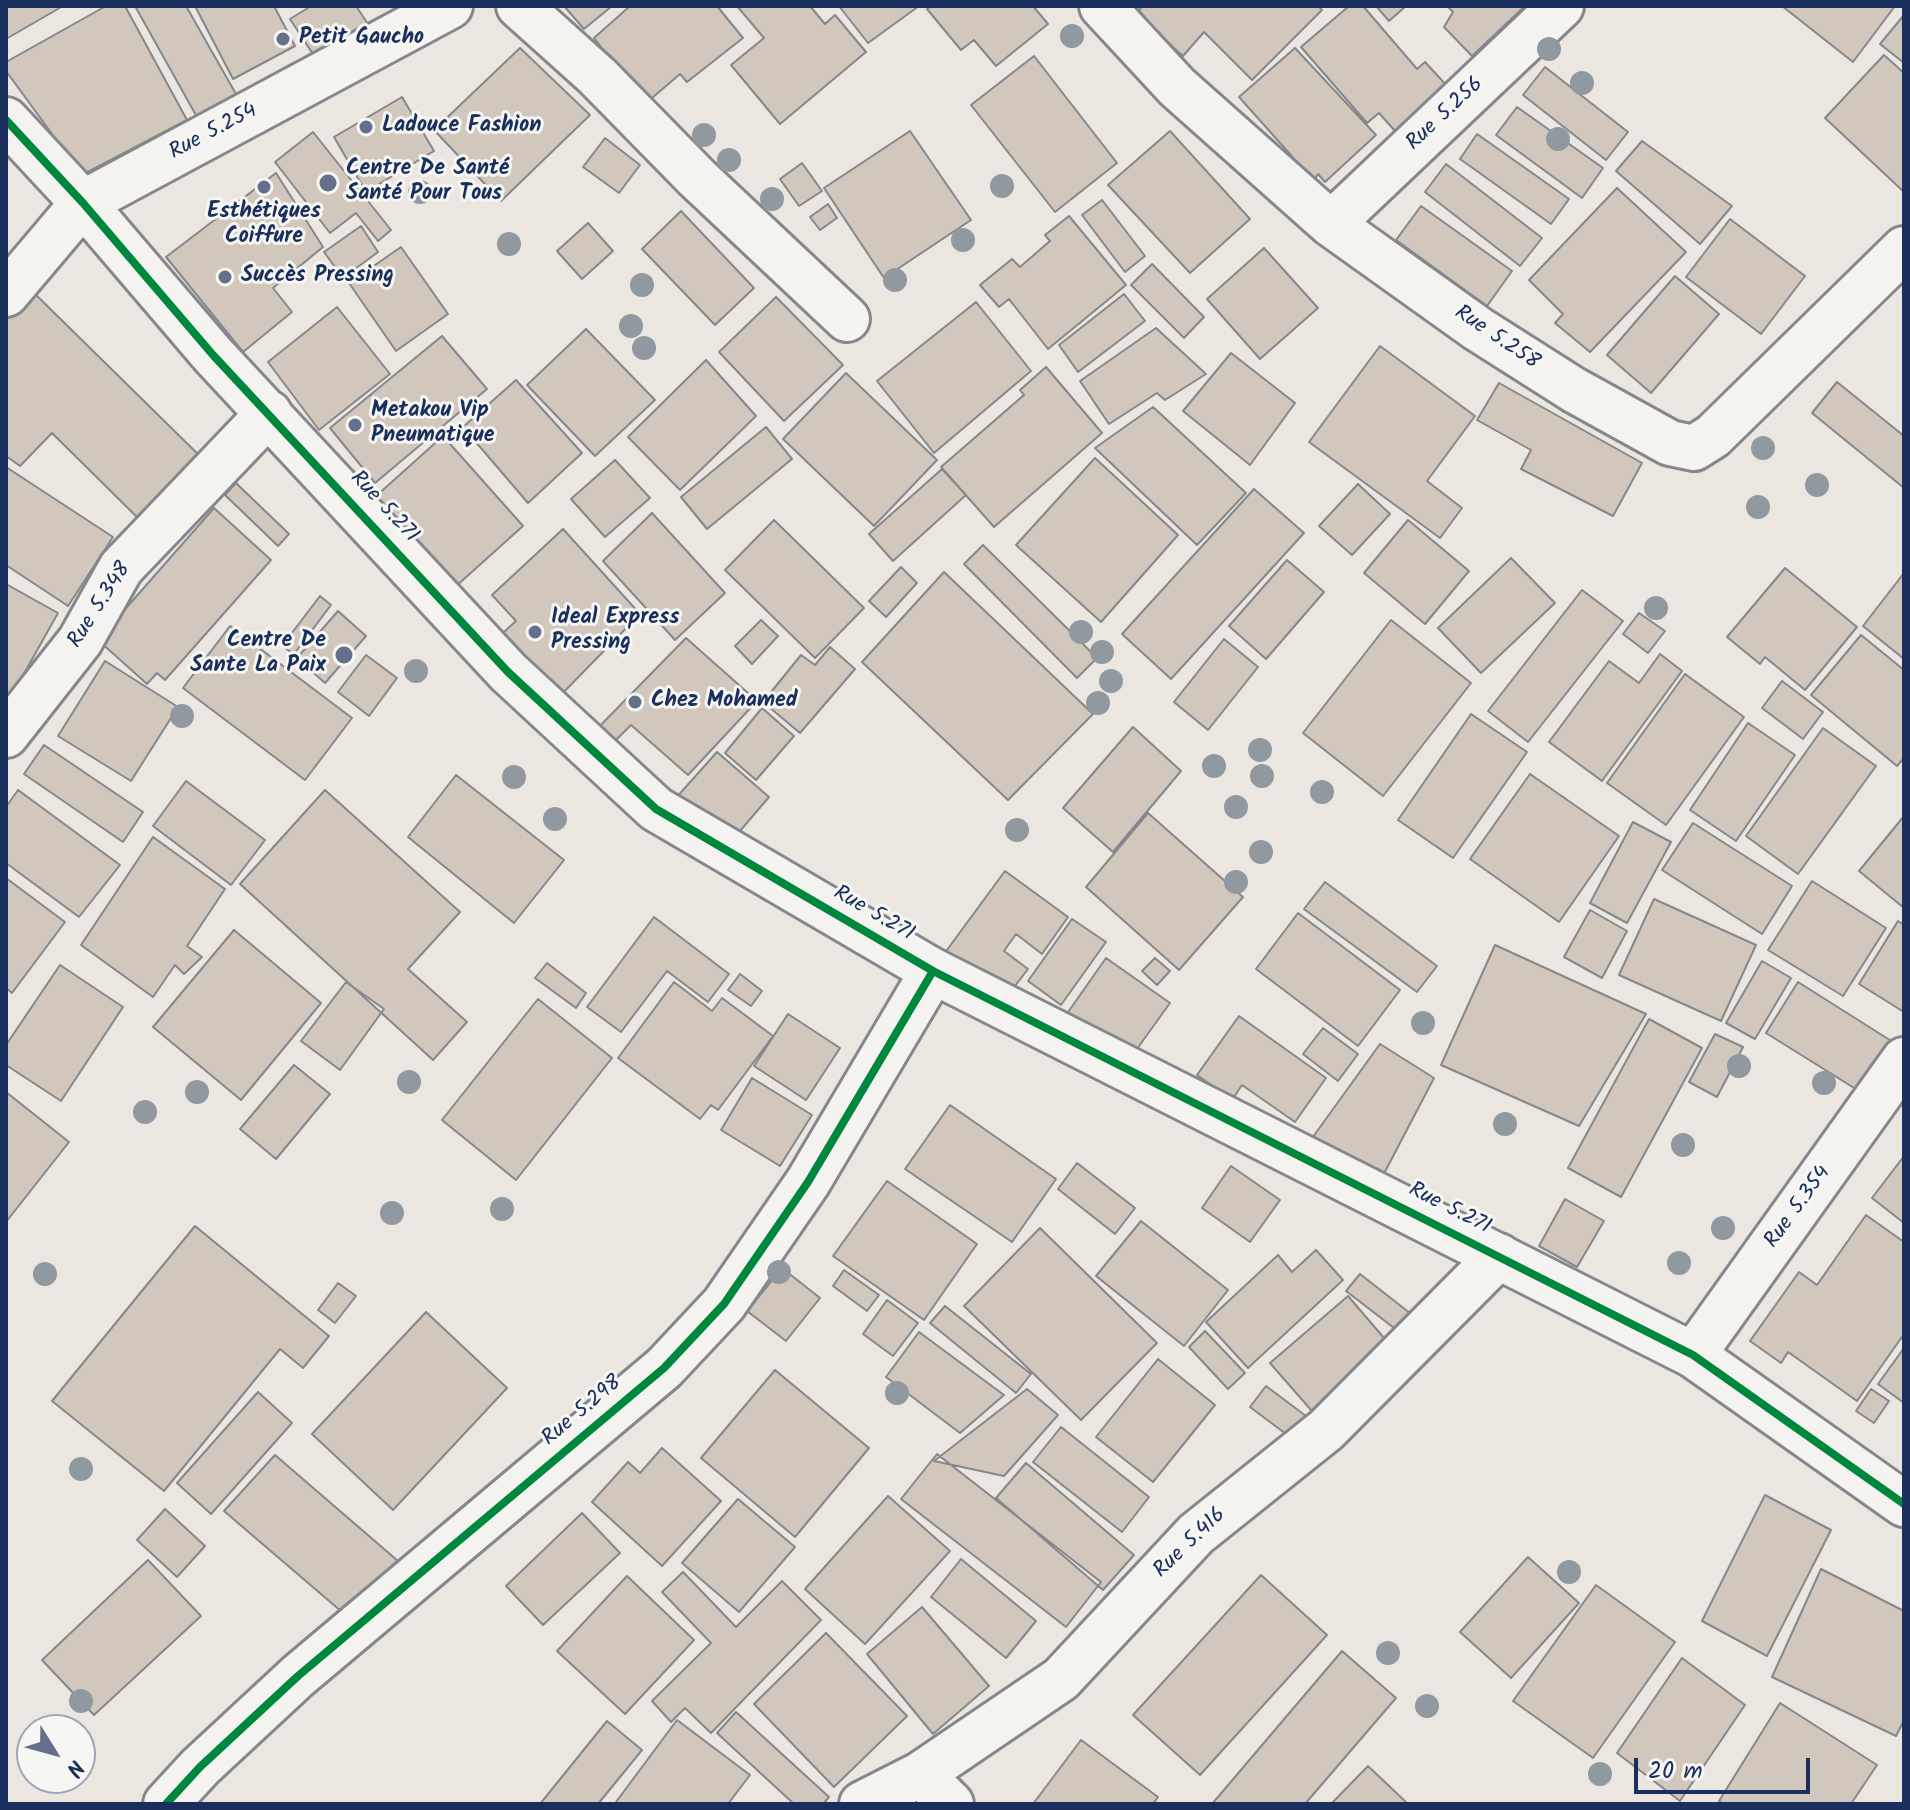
<!DOCTYPE html>
<meta charset="utf-8">
<style>
body{margin:0}
#map{position:relative;width:1910px;height:1810px;overflow:hidden;background:#ebe7e0;font-family:Kalam,sans-serif}
canvas{display:block}
.frame{position:absolute;inset:0;border:8px solid #1b2f5e;pointer-events:none}
.north{position:absolute;left:16px;top:1714px;width:80px;height:80px;box-sizing:border-box;background:#f6f6f2;border:2px solid #9ea6b7;border-radius:50%;rotate:127deg;font-size:22px;font-weight:700;line-height:32px;text-align:center;color:#1b2f5e}
.north::after{content:'';display:block;margin:auto;width:28px;height:36px;background:#646f8c;clip-path:polygon(50% 0,100% 100%,50% 72%,0 100%)}
.scale{position:absolute;left:1634px;top:1758px;width:176px;height:36px;box-sizing:border-box;border:4px solid #1b2f5e;border-top:0;padding-left:10px;font-size:24px;line-height:28px;white-space:nowrap;color:#1b2f5e;-webkit-text-stroke:6px #f6f6f2;paint-order:stroke}
</style>
<div id="map">
<canvas width="1910" height="1810"></canvas>
<div class="frame"></div>
<div class="north">N</div>
<div class="scale">20 m</div>
</div>
<script>
const ctx = document.querySelector('canvas').getContext('2d');
ctx.lineJoin = 'round';
function fillPath(path, color) { ctx.fillStyle = color; ctx.fill(path, 'evenodd'); }
const toPath = rows => new Path2D(rows.map(r => 'M' + r).join(''));
function strokePath(path, color, width, dash) { ctx.strokeStyle = color; ctx.lineWidth = width; ctx.lineCap = dash ? 'butt' : 'round'; ctx.setLineDash(dash || []); ctx.stroke(path); }
function label(font, color, halo, rows, align = 'center') {
  ctx.font = font + ' Kalam,sans-serif'; ctx.lineWidth = 6; ctx.setLineDash([]); ctx.textBaseline = 'middle'; ctx.strokeStyle = halo; ctx.fillStyle = color; for (const [text, x, y, turn = 0] of rows) {
    ctx.save(); ctx.translate(x, y); ctx.rotate((+turn || 0) * Math.PI / 180); ctx.textAlign = isNaN(turn) ? turn : align; if (halo) ctx.strokeText(text, 0, 0); ctx.fillText(text, 0, 0); ctx.restore();
  }
}
const building = toPath([
 [6,6,63,6,6,39,6,6],
 [106,6,125,6,187,120,82,175,6,71,6,62,106,6],
 [135,6,186,6,236,94,197,117,135,6],
 [195,6,274,6,295,46,233,79,195,6],
 [311,6,356,6,374,33,322,68,290,19,311,6],
 [564,6,612,6,584,29,564,6],
 [630,6,717,6,743,38,687,82,680,74,645,104,594,38,630,6],
 [737,6,810,6,825,24,835,15,866,52,780,124,731,65,764,38,737,6],
 [839,6,919,6,868,43,839,6],
 [931,6,1033,6,1048,24,996,66,974,40,961,50,927,9,931,6],
 [1143,6,1318,6,1322,10,1252,80,1204,32,1183,56,1135,14,1143,6],
 [1349,6,1363,6,1417,69,1425,62,1448,87,1395,131,1379,113,1367,123,1301,47,1349,6],
 [1376,6,1406,6,1389,21,1376,6],
 [1447,6,1525,6,1472,56,1444,27,1453,12,1447,6],
 [1782,6,1895,6,1853,62,1782,6],
 [1904,15,1904,63,1880,44,1904,15],
 [520,48,590,115,501,201,434,130,520,48],
 [1295,48,1376,135,1325,182,1318,174,1314,181,1239,97,1295,48],
 [1884,55,1904,73,1904,192,1825,118,1884,55],
 [1034,56,1117,163,1055,212,971,105,1034,56],
 [1545,67,1628,132,1606,160,1523,95,1545,67],
 [402,97,434,151,366,192,334,137,402,97],
 [1517,107,1603,168,1582,198,1496,135,1517,107],
 [910,131,971,220,884,278,824,188,910,131],
 [1170,131,1250,219,1190,273,1108,185,1170,131],
 [313,132,391,230,378,241,356,213,330,233,275,162,313,132],
 [1477,134,1569,199,1551,224,1460,159,1477,134],
 [605,138,640,165,619,193,583,167,605,138],
 [1642,141,1732,206,1700,244,1616,171,1642,141],
 [802,163,822,191,799,206,780,179,802,163],
 [1446,164,1542,238,1520,266,1425,192,1446,164],
 [276,173,323,247,273,288,292,312,243,352,166,257,276,173],
 [1617,188,1686,252,1590,352,1555,323,1563,314,1529,280,1617,188],
 [1102,200,1145,256,1125,272,1082,215,1102,200],
 [828,204,837,218,820,230,810,217,828,204],
 [1421,206,1512,271,1487,306,1396,240,1421,206],
 [681,211,754,288,715,325,642,249,681,211],
 [1069,216,1126,285,1048,349,1009,299,999,307,980,285,1012,259,1020,267,1050,241,1045,235,1069,216],
 [1730,219,1805,276,1761,334,1686,277,1730,219],
 [588,223,613,251,582,279,557,251,588,223],
 [361,226,378,252,343,278,324,252,361,226],
 [401,247,448,314,396,351,349,283,401,247],
 [1264,248,1318,308,1260,359,1207,299,1264,248],
 [1152,264,1204,317,1184,338,1131,285,1152,264],
 [1675,276,1719,314,1651,393,1607,355,1675,276],
 [32,291,207,463,146,526,52,433,20,466,6,456,6,312,32,291],
 [1124,294,1145,321,1078,372,1059,345,1124,294],
 [776,297,843,365,784,421,719,352,776,297],
 [976,302,1031,371,934,453,877,381,976,302],
 [337,307,390,374,319,430,268,362,337,307],
 [1156,328,1206,374,1165,400,1157,393,1109,424,1080,381,1156,328],
 [586,329,655,400,595,456,527,385,586,329],
 [442,336,487,389,375,483,330,428,442,336],
 [1380,346,1475,416,1427,481,1462,508,1440,538,1309,442,1380,346],
 [1231,353,1295,403,1250,465,1183,411,1231,353],
 [706,360,756,416,680,490,628,437,706,360],
 [1046,367,1102,433,994,527,941,467,1024,395,1020,390,1046,367],
 [846,373,937,460,874,526,783,439,846,373],
 [516,380,582,453,528,503,463,427,516,380],
 [1837,382,1904,436,1904,488,1812,413,1837,382],
 [1499,383,1642,463,1613,516,1521,469,1531,450,1477,420,1499,383],
 [1153,407,1246,493,1197,545,1095,448,1153,407],
 [766,427,792,459,707,529,681,497,766,427],
 [443,436,523,526,454,588,374,498,443,436],
 [1095,458,1178,535,1101,622,1016,545,1095,458],
 [615,460,650,498,605,537,571,499,615,460],
 [6,467,113,537,68,606,6,565,6,467],
 [942,469,966,495,893,561,869,534,942,469],
 [236,483,289,534,278,546,225,495,236,483],
 [1358,484,1390,514,1352,555,1319,526,1358,484],
 [1254,489,1304,533,1171,679,1122,634,1254,489],
 [214,508,271,560,165,680,157,673,147,684,98,640,214,508],
 [652,513,725,593,675,640,603,561,652,513],
 [774,520,864,608,815,658,725,570,774,520],
 [1408,520,1469,571,1425,624,1364,573,1408,520],
 [563,529,640,614,555,701,493,642,516,621,492,595,563,529],
 [983,545,1097,658,1077,678,964,564,983,545],
 [1511,558,1555,603,1481,673,1438,628,1511,558],
 [1287,560,1324,592,1266,659,1229,626,1287,560],
 [901,567,917,583,886,617,869,601,901,567],
 [1785,568,1857,627,1805,690,1765,657,1760,664,1727,637,1785,568],
 [944,572,1093,714,1008,800,862,662,944,572],
 [1904,573,1904,659,1863,626,1904,573],
 [6,584,58,613,12,695,6,692,6,584],
 [1582,590,1623,621,1528,742,1488,711,1582,590],
 [320,596,331,605,294,654,282,646,320,596],
 [338,611,366,636,325,683,297,658,338,611],
 [1639,613,1665,631,1648,653,1623,634,1639,613],
 [761,620,778,636,752,664,735,646,761,620],
 [1391,620,1471,683,1383,796,1303,733,1391,620],
 [230,626,352,718,305,780,183,688,230,626],
 [1861,635,1904,670,1904,758,1897,766,1811,695,1861,635],
 [686,638,757,701,688,775,631,725,607,749,592,734,686,638],
 [1224,639,1258,667,1208,730,1174,702,1224,639],
 [830,647,855,669,800,733,763,702,801,655,815,665,830,647],
 [1660,654,1682,671,1602,781,1549,742,1609,661,1639,683,1660,654],
 [366,655,397,678,369,716,338,692,366,655],
 [105,661,178,707,131,781,58,736,105,661],
 [1685,674,1744,717,1666,825,1607,783,1685,674],
 [1782,681,1823,712,1803,739,1762,708,1782,681],
 [762,708,794,736,756,780,725,753,762,708],
 [1471,714,1527,752,1453,858,1398,820,1471,714],
 [1748,723,1795,755,1736,841,1690,810,1748,723],
 [1133,727,1181,771,1113,852,1063,808,1133,727],
 [1823,728,1876,766,1798,874,1746,836,1823,728],
 [44,745,143,812,123,842,24,774,44,745],
 [717,752,769,797,728,845,675,799,717,752],
 [1530,774,1619,836,1559,922,1470,859,1530,774],
 [456,775,564,860,514,923,408,837,456,775],
 [186,781,265,840,231,885,153,826,186,781],
 [18,790,120,865,79,917,6,863,6,807,18,790],
 [325,790,460,912,408,969,467,1022,433,1060,240,884,325,790],
 [1148,813,1243,897,1179,970,1086,887,1148,813],
 [1904,816,1904,908,1859,871,1904,816],
 [1633,822,1671,842,1627,923,1590,903,1633,822],
 [1693,823,1792,886,1762,934,1662,870,1693,823],
 [153,837,225,889,187,946,202,957,184,974,175,965,153,997,81,945,153,837],
 [1005,871,1068,917,1042,954,1016,934,1004,951,1028,969,1005,999,944,954,1005,871],
 [6,878,65,922,12,993,6,988,6,878],
 [1812,881,1886,928,1843,996,1768,950,1812,881],
 [1325,882,1437,966,1417,992,1304,909,1325,882],
 [1654,899,1756,945,1721,1021,1619,975,1654,899],
 [1590,910,1627,931,1602,978,1564,957,1590,910],
 [1298,913,1400,990,1358,1046,1256,969,1298,913],
 [654,917,729,974,708,1002,667,971,621,1032,587,1007,654,917],
 [1072,919,1106,942,1061,1005,1028,981,1072,919],
 [1898,921,1904,925,1904,1012,1859,984,1898,921],
 [234,930,321,1003,241,1100,153,1027,234,930],
 [1495,945,1646,1014,1579,1126,1441,1065,1495,945],
 [1106,958,1170,1003,1129,1060,1066,1015,1106,958],
 [1155,958,1170,971,1157,985,1142,971,1155,958],
 [1762,961,1791,978,1755,1039,1726,1023,1762,961],
 [547,963,586,993,576,1008,535,978,547,963],
 [60,965,123,1007,61,1101,6,1065,6,1045,60,965],
 [740,974,762,991,751,1006,728,990,740,974],
 [346,982,384,1009,340,1070,301,1041,346,982],
 [674,982,712,1011,722,998,773,1036,718,1110,711,1105,700,1119,618,1058,674,982],
 [1798,982,1904,1049,1875,1101,1766,1033,1798,982],
 [538,999,612,1058,516,1180,442,1120,538,999],
 [788,1014,840,1048,806,1100,754,1066,788,1014],
 [1239,1016,1326,1078,1295,1122,1242,1085,1232,1100,1197,1075,1239,1016],
 [1649,1019,1702,1048,1621,1197,1568,1168,1649,1019],
 [1323,1028,1358,1054,1338,1081,1303,1054,1323,1028],
 [1715,1034,1743,1047,1717,1097,1689,1082,1715,1034],
 [1380,1044,1434,1078,1378,1185,1310,1141,1380,1044],
 [294,1065,330,1094,276,1159,240,1129,294,1065],
 [752,1078,812,1115,780,1166,721,1130,752,1078],
 [6,1092,69,1142,6,1222,6,1092],
 [950,1105,1056,1179,1012,1242,905,1169,950,1105],
 [1904,1156,1904,1223,1872,1198,1904,1156],
 [1077,1163,1135,1208,1115,1234,1058,1189,1077,1163],
 [1231,1166,1280,1200,1250,1242,1202,1208,1231,1166],
 [887,1181,977,1244,924,1320,833,1256,887,1181],
 [1565,1199,1604,1221,1577,1267,1539,1246,1565,1199],
 [1866,1215,1904,1242,1904,1334,1857,1401,1788,1352,1781,1363,1750,1341,1799,1272,1817,1285,1866,1215],
 [1141,1221,1228,1290,1184,1346,1096,1276,1141,1221],
 [195,1226,329,1336,303,1368,280,1349,164,1491,52,1401,195,1226],
 [1040,1228,1157,1343,1081,1420,964,1306,1040,1228],
 [1316,1250,1343,1280,1248,1368,1206,1322,1278,1255,1292,1272,1316,1250],
 [782,1268,820,1298,786,1341,747,1311,782,1268],
 [844,1270,879,1295,867,1311,833,1286,844,1270],
 [1360,1274,1420,1321,1407,1338,1346,1291,1360,1274],
 [338,1283,356,1296,335,1323,318,1310,338,1283],
 [1348,1296,1396,1352,1318,1418,1270,1363,1348,1296],
 [887,1300,918,1323,893,1356,863,1334,887,1300],
 [945,1306,1031,1374,1016,1393,930,1323,945,1306],
 [426,1312,507,1388,393,1510,312,1434,426,1312],
 [1205,1331,1245,1373,1228,1389,1189,1347,1205,1331],
 [919,1332,1004,1395,960,1433,886,1377,919,1332],
 [1904,1348,1904,1403,1878,1384,1904,1348],
 [1158,1359,1215,1405,1153,1482,1096,1437,1158,1359],
 [775,1370,869,1448,795,1537,701,1458,775,1370],
 [1266,1386,1314,1422,1298,1443,1250,1407,1266,1386],
 [1027,1389,1058,1415,1004,1476,934,1461,1027,1389],
 [1871,1389,1889,1401,1874,1423,1856,1411,1871,1389],
 [258,1392,292,1423,211,1514,177,1483,258,1392],
 [1061,1427,1149,1497,1122,1532,1033,1462,1061,1427],
 [662,1448,721,1501,662,1566,592,1502,628,1462,640,1473,662,1448],
 [937,1454,1101,1582,1066,1627,901,1499,937,1454],
 [275,1455,398,1561,349,1618,224,1511,275,1455],
 [1026,1463,1134,1555,1103,1590,996,1498,1026,1463],
 [1765,1495,1831,1530,1767,1656,1702,1621,1765,1495],
 [888,1496,950,1551,865,1644,805,1589,888,1496],
 [738,1499,795,1547,739,1612,682,1563,738,1499],
 [165,1509,205,1546,177,1577,137,1540,165,1509],
 [582,1513,620,1553,543,1625,506,1586,582,1513],
 [1528,1557,1579,1603,1511,1678,1460,1632,1528,1557],
 [961,1559,1036,1621,1006,1658,931,1597,961,1559],
 [148,1560,201,1616,94,1715,42,1660,148,1560],
 [1821,1569,1904,1611,1904,1720,1896,1736,1772,1677,1821,1569],
 [683,1572,736,1627,782,1581,821,1620,711,1733,685,1708,671,1722,652,1701,711,1643,662,1592,683,1572],
 [1261,1575,1327,1635,1200,1775,1133,1715,1261,1575],
 [627,1576,694,1640,625,1714,557,1651,627,1576],
 [1596,1585,1675,1642,1593,1758,1513,1701,1596,1585],
 [922,1607,989,1686,933,1734,867,1654,922,1607],
 [826,1633,907,1716,834,1787,754,1704,826,1633],
 [1342,1651,1396,1698,1305,1804,1212,1804,1342,1651],
 [1682,1658,1745,1705,1680,1801,1617,1753,1682,1658],
 [1780,1703,1877,1765,1851,1804,1723,1804,1719,1801,1780,1703],
 [736,1712,829,1797,823,1804,794,1804,717,1733,736,1712],
 [677,1720,750,1775,728,1804,619,1804,616,1802,677,1720],
 [607,1721,642,1750,598,1804,540,1804,607,1721],
 [1081,1740,1158,1797,1153,1804,1033,1804,1081,1740],
 [1368,1766,1408,1804,1331,1804,1368,1766]
]);
const street = toPath([
 [519,6,597,76,697,178,847,319],
 [1102,6,1177,87,1331,224,1478,329,1574,390,1670,443,1694,448,1713,436,1904,249],
 [1331,224,1561,6],
 [6,294,83,203,450,6],
 [6,735,80,641,121,568,269,413],
 [1693,1355,1904,1060],
 [921,1774,951,1804],
 [166,1804,200,1767,298,1676,664,1368,724,1304,808,1182,933,971],
 [862,1804,921,1774,1061,1679,1196,1534,1326,1430,1499,1256]
]);
const secondary = toPath([
 [6,120,83,203,213,355,508,672,656,809,933,971,1693,1355,1904,1504]
]);
const cycleway = toPath([
 [6,120,83,203,213,355,508,672,656,809,933,971,1693,1355,1904,1504],
 [166,1804,200,1767,298,1676,664,1368,724,1304,808,1182,933,971]
]);
const trees = [
 [1072,36],
 [1549,49],
 [1582,83],
 [704,135],
 [1558,139],
 [729,160],
 [1002,186],
 [420,192],
 [772,199],
 [963,240],
 [509,244],
 [895,280],
 [642,285],
 [631,326],
 [644,348],
 [1763,448],
 [1817,485],
 [1758,507],
 [1656,608],
 [1081,632],
 [1102,652],
 [416,671],
 [1111,681],
 [1098,703],
 [182,716],
 [1260,750],
 [1214,766],
 [1262,776],
 [514,777],
 [1322,792],
 [1236,807],
 [555,819],
 [1017,830],
 [1261,852],
 [1236,882],
 [1423,1023],
 [1739,1066],
 [409,1082],
 [1824,1083],
 [197,1092],
 [145,1112],
 [1505,1124],
 [1683,1145],
 [502,1209],
 [392,1213],
 [1723,1228],
 [1679,1263],
 [779,1272],
 [45,1274],
 [897,1393],
 [81,1469],
 [1569,1572],
 [1388,1653],
 [81,1701],
 [1427,1706],
 [1600,1774]
];
const markers = [
 [283,39,8,"#646f8c"],
 [366,127,8,"#646f8c"],
 [328,183,10,"#646f8c"],
 [264,187,8,"#646f8c"],
 [225,277,8,"#646f8c"],
 [355,425,8,"#646f8c"],
 [535,632,8,"#646f8c"],
 [344,655,10,"#646f8c"],
 [635,702,8,"#646f8c"]
];
const poiNames = [
 ["Petit Gaucho",299,39],
 ["Ladouce Fashion",382,127],
 ["Centre De Santé",346,170],
 ["Santé Pour Tous",346,195],
 ["Esthétiques",264,213,"center"],
 ["Coiffure",264,238,"center"],
 ["Succès Pressing",241,277],
 ["Metakou Vip",371,412],
 ["Pneumatique",371,437],
 ["Ideal Express",551,619],
 ["Pressing",551,644],
 ["Centre De",326,642,"right"],
 ["Sante La Paix",326,667,"right"],
 ["Chez Mohamed",651,702]
];
const streetNames = [
 ["Rue 5.256",1446,115,-43],
 ["Rue 5.254",214,133,-28],
 ["Rue 5.258",1496,339,34],
 ["Rue 5.271",383,508,47],
 ["Rue 5.348",101,606,-57],
 ["Rue 5.271",873,915,30],
 ["Rue 5.354",1799,1208,-54],
 ["Rue 5.271",1449,1210,27],
 ["Rue 5.298",583,1412,-40],
 ["Rue 5.416",1191,1544,-44]
];
fillPath(building, '#d1c7bc');
strokePath(building, '#85878c', 2);
strokePath(street, '#85878c', 50);
strokePath(secondary, '#85878c', 50);
strokePath(street, '#f4f3f0', 44);
strokePath(secondary, '#f4f3f0', 44);
strokePath(cycleway, '#00873e', 8);
ctx.fillStyle = '#90999f';
for (const [x, y] of trees) { ctx.beginPath(); ctx.arc(x, y, 12, 0, 2 * Math.PI); ctx.fill(); }
for (const [x, y, r, color] of markers) { const dot = new Path2D(); dot.arc(x, y, r, 0, 2 * Math.PI); ctx.fillStyle = color; ctx.fill(dot); strokePath(dot, '#f6f6f2', 3); }
label('bold 22px', '#1b2f5e', '#f6f6f2', poiNames, 'left');
label('22px', '#1b2f5e', '#f6f6f2', streetNames);
</script>
